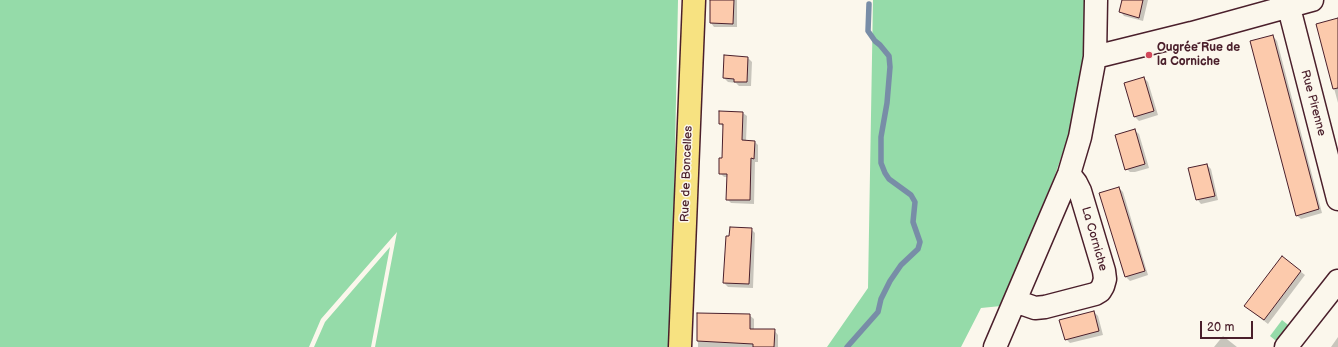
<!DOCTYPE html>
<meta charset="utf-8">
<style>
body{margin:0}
#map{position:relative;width:1338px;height:347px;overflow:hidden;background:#fbf7ec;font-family:"Balsamiq Sans",sans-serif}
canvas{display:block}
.scale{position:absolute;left:1200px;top:321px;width:53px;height:18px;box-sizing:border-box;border:2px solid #4a1f2b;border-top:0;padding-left:5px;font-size:12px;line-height:14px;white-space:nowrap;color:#4a1f2b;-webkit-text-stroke:3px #fbf7ec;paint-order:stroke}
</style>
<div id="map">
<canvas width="1338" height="347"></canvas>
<div class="scale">20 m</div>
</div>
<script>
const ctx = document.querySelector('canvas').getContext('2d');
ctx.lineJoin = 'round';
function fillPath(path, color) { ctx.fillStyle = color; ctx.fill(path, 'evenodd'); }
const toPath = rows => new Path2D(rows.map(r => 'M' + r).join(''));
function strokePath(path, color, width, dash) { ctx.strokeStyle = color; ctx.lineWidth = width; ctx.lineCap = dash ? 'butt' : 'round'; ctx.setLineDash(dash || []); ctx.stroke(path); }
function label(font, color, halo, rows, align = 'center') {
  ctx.font = font + ' "Balsamiq Sans",sans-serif'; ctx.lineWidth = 3; ctx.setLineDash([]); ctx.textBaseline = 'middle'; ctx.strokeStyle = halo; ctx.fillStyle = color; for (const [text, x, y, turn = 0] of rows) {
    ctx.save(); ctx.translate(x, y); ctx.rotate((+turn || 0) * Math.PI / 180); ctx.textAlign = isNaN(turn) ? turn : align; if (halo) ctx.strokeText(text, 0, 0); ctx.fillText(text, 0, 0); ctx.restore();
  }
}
const green = toPath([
 [0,0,678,0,671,347,375,347,397,232,321,319,309,347,0,347],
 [873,0,1086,0,1087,18,1081,77,1068,137,1055,175,1001,306,981,308,961,347,827,347,868,288],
 [390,247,371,347,314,347,325,322],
 [1282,320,1292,328,1280,344,1270,336]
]);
const shadow = toPath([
 [711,0,737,0,737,27,714,27,711,23],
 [1123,0,1148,0,1143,21,1124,16,1120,11],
 [1338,19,1338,103,1317,25],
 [1273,36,1277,41,1322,213,1301,219,1296,215],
 [748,58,752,62,751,86,739,86,736,83,728,82,724,78],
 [1144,78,1148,82,1158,115,1139,121,1135,117],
 [720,112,743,113,747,116,746,141,755,142,758,145,758,162,755,162,754,204,731,203,727,199,728,177,724,177,720,173,723,159,723,127,720,123],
 [1134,130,1139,134,1149,168,1135,172,1130,172,1125,167],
 [1207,165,1211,169,1218,200,1201,204,1197,199],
 [1119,188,1123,192,1148,275,1130,281,1126,277],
 [751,229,755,233,753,288,728,287,724,283],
 [1283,258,1305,275,1268,324,1250,310],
 [1094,312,1098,316,1103,335,1070,343,1066,339],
 [698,314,749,315,754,319,754,330,774,330,778,335,778,347,698,347],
 [1223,336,1237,347,1214,347],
 [1338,337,1338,347,1331,347]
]);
const stream = toPath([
 [847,347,878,312,881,299,890,281,901,265,918,249,920,242,913,222,915,202,911,195,889,179,885,173,881,163,881,137,887,103,890,67,889,56,880,45,875,41,868,31,869,4]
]);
const building = toPath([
 [710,0,734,0,733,24,710,23,710,0],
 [1122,0,1143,0,1139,18,1119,12,1122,0],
 [1338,18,1338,88,1333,89,1316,24,1338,18],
 [1273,35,1319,209,1296,216,1250,41,1273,35],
 [724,55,748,57,747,82,734,82,734,79,723,78,724,55],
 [1144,77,1154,111,1134,117,1124,83,1144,77],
 [719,111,743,112,742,140,755,141,754,159,751,158,750,200,726,200,727,174,719,174,719,158,722,158,723,124,719,124,719,111],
 [1135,129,1145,164,1125,170,1115,135,1135,129],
 [1207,164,1215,196,1196,200,1188,168,1207,164],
 [1119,187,1145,271,1125,277,1099,193,1119,187],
 [730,227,752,228,749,284,723,283,726,236,729,236,730,227],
 [1282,256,1301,271,1264,320,1244,306,1282,256],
 [1094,311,1099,331,1065,340,1059,320,1094,311],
 [697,313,750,314,750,329,775,329,774,347,753,347,753,344,697,341,697,313]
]);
const minor = toPath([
 [1287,0,1338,199],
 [1095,57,1192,33,1312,0],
 [1015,301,1035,308,1045,307,1095,294,1100,291,1103,286,1105,279,1104,271,1080,191,1076,183,1069,174],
 [995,347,1069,174,1080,137,1095,57,1096,0],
 [1286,347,1338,281]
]);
const major = toPath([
 [680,347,694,0]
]);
const markers = [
 [1149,55,4,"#d1495b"]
];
const poiNames = [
 ["Ougrée Rue de",1157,48],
 ["la Corniche",1157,62]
];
const streetNames = [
 ["Rue Pirenne",1313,103,75],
 ["Rue de Boncelles",687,174,-88],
 ["La Corniche",1094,239,74]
];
fillPath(green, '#95dba9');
fillPath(shadow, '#0003');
strokePath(stream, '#788da7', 5.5);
fillPath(building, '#fccaac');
strokePath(building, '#4a1f2b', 1);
strokePath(minor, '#4a1f2b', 25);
strokePath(major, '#4a1f2b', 25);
strokePath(minor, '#fbf7ec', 22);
strokePath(major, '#f7e281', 22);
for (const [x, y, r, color] of markers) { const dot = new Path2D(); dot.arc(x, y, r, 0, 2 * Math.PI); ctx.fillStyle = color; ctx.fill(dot); strokePath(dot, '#fbf7ec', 1.5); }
label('bold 12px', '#4a1f2b', '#fbf7ec', poiNames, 'left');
label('12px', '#4a1f2b', '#fbf7ec', streetNames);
</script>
